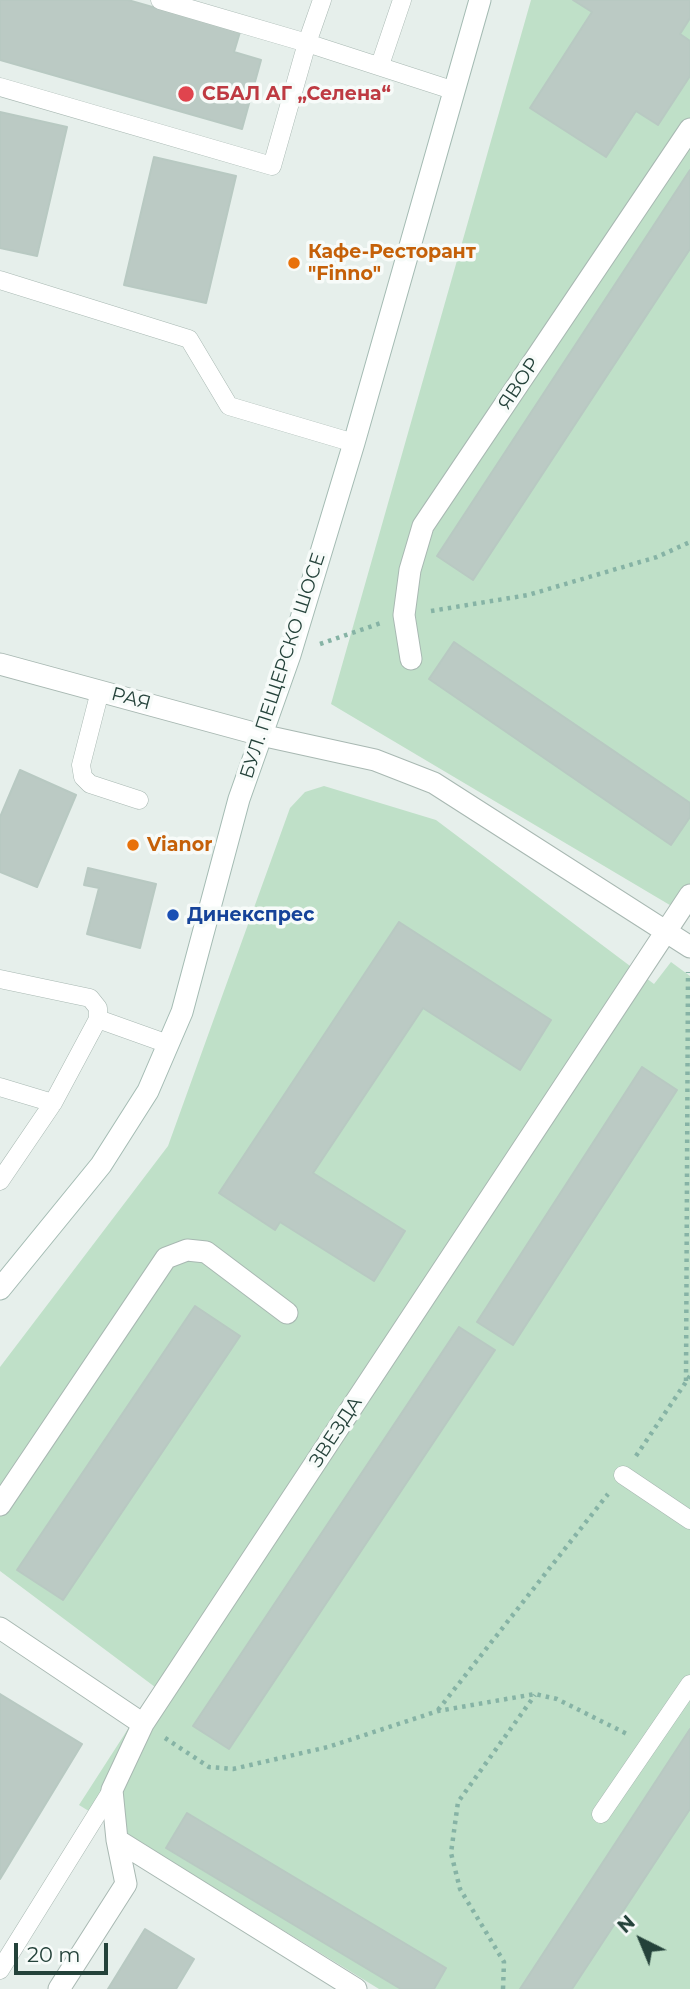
<!DOCTYPE html>
<meta charset="utf-8">
<style>
body{margin:0}
#map{position:relative;width:690px;height:1989px;overflow:hidden;background:#e6efeb;font-family:Montserrat,sans-serif}
canvas{display:block}
.north{position:absolute;left:606px;top:1905px;width:70px;height:70px;-webkit-text-stroke:5px #f7fbf9;paint-order:stroke;rotate:317deg;font-size:19px;font-weight:700;line-height:28px;text-align:center;color:#24423a}
.north::after{content:'';display:block;margin:auto;width:24px;height:32px;background:#24423a;clip-path:polygon(50% 0,100% 100%,50% 72%,0 100%)}
.scale{position:absolute;left:14px;top:1943px;width:94px;height:32px;box-sizing:border-box;border:4px solid #24423a;border-top:0;padding-left:9px;font-size:21px;line-height:24px;white-space:nowrap;color:#24423a;-webkit-text-stroke:5px #f7fbf9;paint-order:stroke}
</style>
<div id="map">
<canvas width="690" height="1989"></canvas>
<div class="north">N</div>
<div class="scale">20 m</div>
</div>
<script>
const ctx = document.querySelector('canvas').getContext('2d');
ctx.lineJoin = 'round';
function fillPath(path, color) { ctx.fillStyle = color; ctx.fill(path, 'evenodd'); }
const toPath = rows => new Path2D(rows.map(r => 'M' + r).join(''));
function strokePath(path, color, width, dash) { ctx.strokeStyle = color; ctx.lineWidth = width; ctx.lineCap = dash ? 'butt' : 'round'; ctx.setLineDash(dash || []); ctx.stroke(path); }
function label(font, color, halo, rows, align = 'center') {
  ctx.font = font + ' Montserrat,sans-serif'; ctx.lineWidth = 7; ctx.setLineDash([]); ctx.textBaseline = 'middle'; ctx.strokeStyle = halo; ctx.fillStyle = color; for (const [text, x, y, turn = 0] of rows) {
    ctx.save(); ctx.translate(x, y); ctx.rotate((+turn || 0) * Math.PI / 180); ctx.textAlign = isNaN(turn) ? turn : align; if (halo) ctx.strokeText(text, 0, 0); ctx.fillText(text, 0, 0); ctx.restore();
  }
}
const green = toPath([
 [531,0,690,0,690,917,331,704],
 [324,786,436,820,654,984,671,962,690,976,690,1989,379,1989,79,1805,155,1687,0,1571,0,1367,168,1146,290,808,305,792]
]);
const building = toPath([
 [0,0,128,0,240,32,234,52,261,60,242,129,0,60,0,0],
 [573,0,690,0,690,18,680,34,690,41,690,76,658,125,636,111,606,157,530,108,592,12,573,0],
 [0,112,67,127,37,256,0,248,0,112],
 [154,157,236,176,206,303,124,285,154,157],
 [690,170,690,249,473,580,437,556,690,170],
 [454,642,690,803,690,817,671,845,429,679,454,642],
 [20,770,76,795,37,887,0,872,0,817,20,770],
 [88,868,156,884,140,948,87,934,99,888,84,885,88,868],
 [399,922,551,1020,520,1070,423,1008,313,1173,405,1231,374,1281,280,1222,275,1230,219,1193,399,922],
 [642,1067,677,1090,513,1345,477,1322,642,1067],
 [195,1306,240,1336,63,1600,17,1570,195,1306],
 [459,1327,495,1350,229,1749,193,1726,459,1327],
 [0,1694,82,1744,0,1879,0,1694],
 [690,1729,690,1809,572,1989,520,1989,690,1729],
 [187,1813,446,1968,434,1989,401,1989,166,1848,187,1813],
 [145,1929,194,1959,176,1989,108,1989,145,1929]
]);
const path = toPath([
 [431,611,528,595,657,557,690,542],
 [320,644,381,623],
 [686,1381,688,972],
 [636,1456,690,1376],
 [438,1710,608,1494],
 [165,1738,209,1767,233,1769,328,1747,438,1711,535,1694,557,1699,629,1735],
 [503,1989,504,1962,460,1889,451,1853,458,1802,535,1695]
]);
const lane = toPath([
 [160,0,307,43,455,91],
 [380,65,402,0],
 [0,87,272,166,307,43,322,0],
 [0,280,189,339,229,406,354,443],
 [100,691,81,765,83,777,90,784,139,800],
 [0,979,90,998,98,1008,98,1019,168,1044],
 [0,1087,53,1103],
 [0,1181,53,1103,98,1019],
 [623,1475,690,1520],
 [601,1814,690,1684],
 [0,1970,112,1790]
]);
const street = toPath([
 [411,659,404,615,410,570,423,526,690,129],
 [0,664,261,735,375,760,434,783,690,947],
 [0,1505,166,1258,187,1250,206,1252,287,1313],
 [0,1628,143,1724],
 [117,1840,356,1989],
 [59,1989,126,1884,117,1840,112,1790,143,1724,690,895]
]);
const secondary = toPath([
 [0,1289,101,1165,148,1091,182,1012,239,799,290,655,354,443,480,0]
]);
const markers = [
 [186,94,9,"#e0444e"],
 [294,263,7,"#e8710a"],
 [133,845,7,"#e8710a"],
 [173,915,7,"#1a4fb4"]
];
const healthNames = [
 ["СБАЛ АГ „Селена“",202,94]
];
const foodNames = [
 ["Кафе-Ресторант",308,252],
 ["\"Finno\"",308,274],
 ["Vianor",147,845]
];
const streetNames = [
 ["ЯВОР",519,384,-56],
 ["БУЛ. ПЕЩЕРСКО ШОСЕ",283,666,-72],
 ["РАЯ",131,699,15],
 ["ЗВЕЗДА",336,1432,-57]
];
const transitNames = [
 ["Динекспрес",187,915]
];
fillPath(green, '#bfe0c8');
fillPath(building, '#bbcac4');
strokePath(building, '#b8c9c2', 2);
strokePath(lane, '#a8b8b2', 19);
strokePath(street, '#a8b8b2', 23);
strokePath(secondary, '#a4bbb3', 23);
strokePath(path, '#86b3a5', 4.5, [3.5, 5]);
strokePath(lane, '#fff', 18);
strokePath(street, '#fff', 21);
strokePath(secondary, '#fff', 21);
for (const [x, y, r, color] of markers) { const dot = new Path2D(); dot.arc(x, y, r, 0, 2 * Math.PI); ctx.fillStyle = color; ctx.fill(dot); strokePath(dot, '#f7fbf9', 2.5); }
label('bold 19px', '#be3a42', '#f7fbf9', healthNames, 'left');
label('bold 19px', '#c56008', '#f7fbf9', foodNames, 'left');
label('19px', '#24423a', '#f7fbf9', streetNames);
label('bold 19px', '#164399', '#f7fbf9', transitNames, 'left');
</script>
